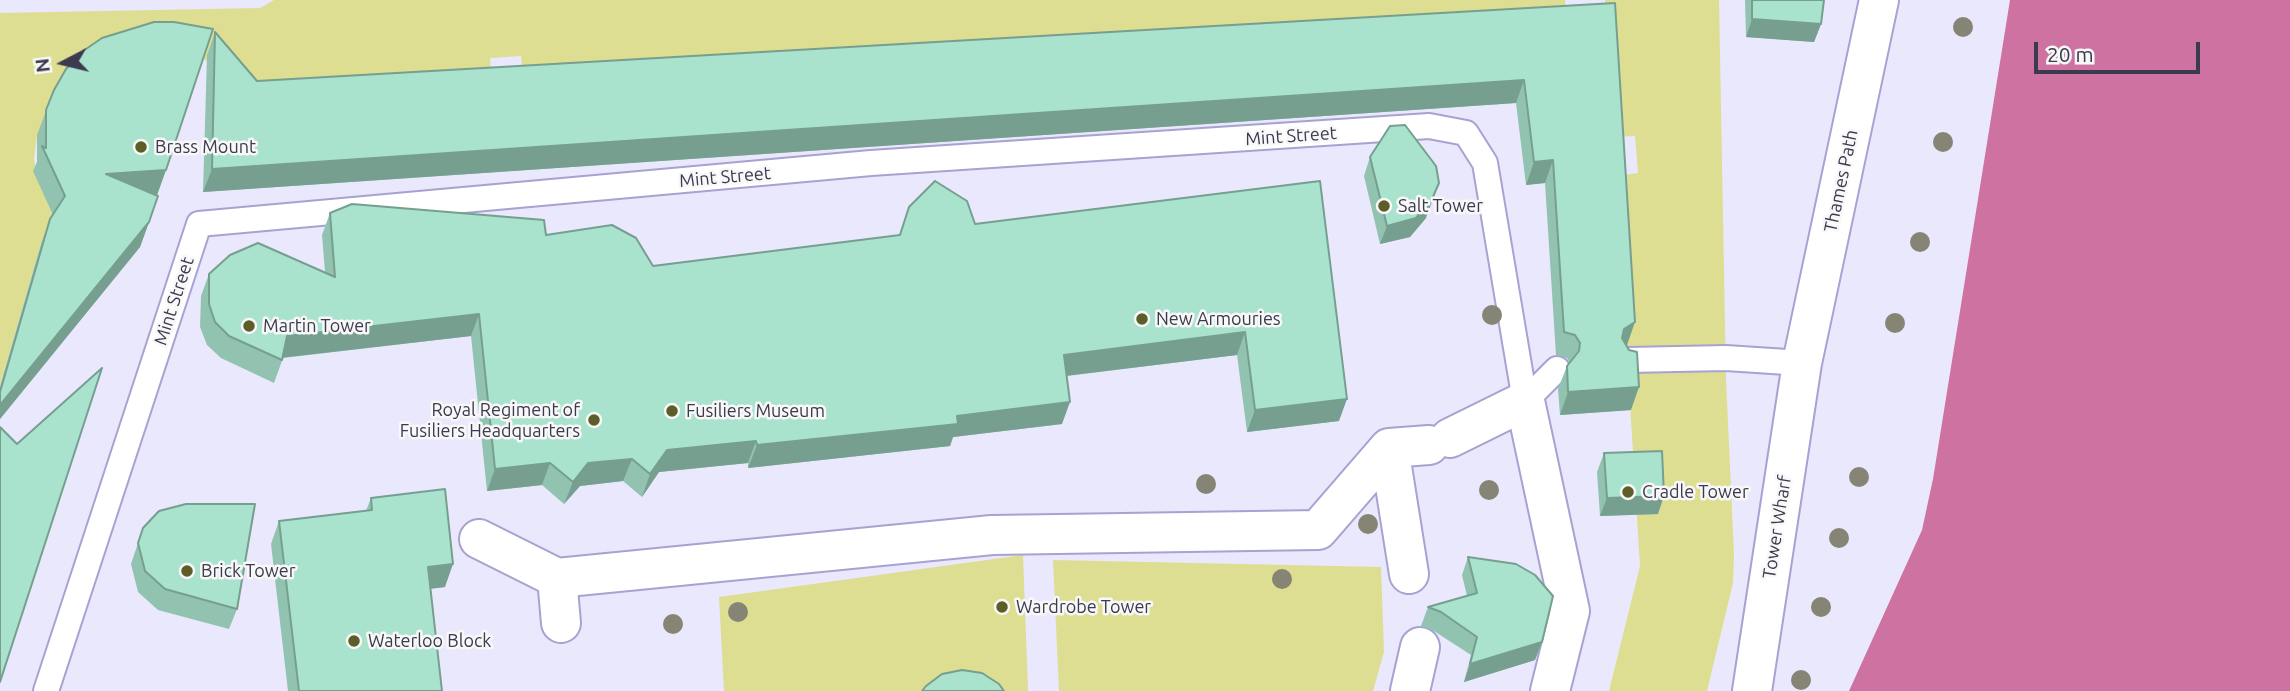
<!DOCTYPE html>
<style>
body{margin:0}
#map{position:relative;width:2290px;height:691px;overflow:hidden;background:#eae8fc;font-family:Ubuntu,sans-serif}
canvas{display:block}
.north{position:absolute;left:28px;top:28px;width:70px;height:70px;-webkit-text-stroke:5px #f8f8f8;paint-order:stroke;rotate:263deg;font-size:19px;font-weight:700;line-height:28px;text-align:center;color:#3c3a4e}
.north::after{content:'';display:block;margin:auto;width:24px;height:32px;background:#3c3a4e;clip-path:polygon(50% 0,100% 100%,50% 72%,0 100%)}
.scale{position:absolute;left:2034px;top:42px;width:166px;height:32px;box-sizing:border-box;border:4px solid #3c3a4e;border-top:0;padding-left:9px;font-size:21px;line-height:24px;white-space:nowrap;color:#3c3a4e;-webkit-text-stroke:5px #f8f8f8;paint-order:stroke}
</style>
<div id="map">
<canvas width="2290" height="691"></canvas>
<div class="north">N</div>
<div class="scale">20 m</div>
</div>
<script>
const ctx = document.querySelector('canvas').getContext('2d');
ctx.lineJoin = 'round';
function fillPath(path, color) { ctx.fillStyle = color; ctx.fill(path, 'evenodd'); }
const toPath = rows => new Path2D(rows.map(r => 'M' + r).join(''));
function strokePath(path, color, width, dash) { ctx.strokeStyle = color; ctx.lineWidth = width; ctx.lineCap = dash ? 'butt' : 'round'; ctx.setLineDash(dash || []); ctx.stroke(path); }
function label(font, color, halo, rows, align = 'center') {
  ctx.font = font + ' Ubuntu,sans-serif'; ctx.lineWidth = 5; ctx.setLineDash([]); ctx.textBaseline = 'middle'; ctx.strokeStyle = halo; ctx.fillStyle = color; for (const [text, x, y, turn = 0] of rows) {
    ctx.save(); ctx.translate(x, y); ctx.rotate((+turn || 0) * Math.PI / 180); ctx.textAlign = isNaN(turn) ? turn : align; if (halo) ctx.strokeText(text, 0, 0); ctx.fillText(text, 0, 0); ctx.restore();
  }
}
const green = toPath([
 [274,0,1565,0,1567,29,525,88,521,56,490,58,493,90,244,104,212,64,200,57,37,135,34,159,38,180,56,222,41,244,0,385,0,13,260,8],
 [1605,0,1719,0,1726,379,1734,555,1733,583,1707,691,1609,691,1640,566,1616,176,1638,173,1635,136,1614,137],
 [1023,555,1028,691,724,691,719,597],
 [1053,560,1381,567,1384,652,1373,691,1059,691]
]);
const water = toPath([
 [2010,0,2290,0,2290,691,1849,691,1922,530,1933,479]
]);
const service = toPath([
 [1628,360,1726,358,1802,363],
 [1525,401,1557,369],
 [46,691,199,224,871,163,1429,126,1466,133,1485,163,1525,401]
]);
const pedestrian = toPath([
 [1450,438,1525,401,1570,611,1550,691],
 [1389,448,1409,574],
 [479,539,557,578],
 [561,623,557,578,992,535,1318,530,1389,448,1429,445],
 [1410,691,1420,647],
 [1752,691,1802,363,1879,0]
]);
const trees = [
 [1963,27],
 [1943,142],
 [1920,242],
 [1492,315],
 [1895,323],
 [1859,477],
 [1206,484],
 [1489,490],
 [1368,524],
 [1839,538],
 [1282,579],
 [1821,607],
 [738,612],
 [673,624],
 [1801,680]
];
const wall = toPath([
 [1745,0,1824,0,1821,24,1814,42,1746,37],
 [1615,3,1626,346,1631,410,1560,415,1558,389,1567,366,1569,362,1567,358,1556,355,1545,183,1526,185,1516,103,203,192,207,55,215,32,257,81],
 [54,90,166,170,157,195,155,195,149,222,140,247,0,419,0,386,41,244,50,219,53,215,33,171,37,162,37,135],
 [1370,157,1426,218,1410,237,1380,244,1364,176],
 [1320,181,1339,421,1247,432,1237,355,1067,376,1062,424,953,437,950,446,748,468,748,463,659,472,642,497,623,481,580,486,564,504,542,485,487,491,471,336,283,358,274,383,221,358,207,345,200,327,201,296,209,274,325,272,322,235,330,213,546,235,653,266,899,235,909,207,975,224],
 [1604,453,1658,514,1600,516,1597,472],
 [371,498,445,587,430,589,442,691,288,691,271,544,279,521,366,511],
 [143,528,237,609,229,629,158,610,138,592,131,564],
 [1468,557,1542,642,1535,660,1464,682,1471,655,1434,631,1421,626,1428,607,1467,596,1462,575]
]);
const shadedWall = toPath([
 [1752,19,1821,24,1814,42,1746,37],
 [1524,80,1516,103,203,192,212,169],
 [1553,160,1545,183,1526,185,1534,162],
 [166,170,157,195,97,199,106,174],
 [1439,183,1426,218,1410,237,1380,244,1387,226],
 [149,222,140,247,0,419,0,405],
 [479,314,471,336,279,358,287,336],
 [1635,322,1627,345,1615,352,1624,329],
 [1245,332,1237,355,1056,377,1064,355],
 [1639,387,1631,410,1560,415,1568,392],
 [1347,399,1339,421,1247,432,1255,410],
 [1070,402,1062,424,953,437,950,446,748,468,757,445,957,416],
 [756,441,748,463,659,472,642,497,650,474,667,450],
 [632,459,623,481,580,486,564,504,573,482,588,463],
 [550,463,542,485,487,491,495,469],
 [1664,496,1658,514,1600,516,1607,498],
 [453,564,445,587,419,590,428,567],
 [1542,642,1535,660,1464,682,1470,664]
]);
const building = toPath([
 [1752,0,1824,0,1821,24,1752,19,1752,0],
 [1615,3,1635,322,1624,329,1622,338,1629,350,1637,352,1639,387,1568,392,1567,366,1579,351,1580,343,1575,335,1564,332,1553,160,1534,162,1524,80,212,169,215,32,257,81,1615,3],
 [154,22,174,22,213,29,166,170,106,174,158,196,149,222,0,405,0,392,50,219,65,196,42,146,46,148,46,110,54,90,66,69,83,51,102,38,154,22],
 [1405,125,1436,166,1439,183,1432,199,1416,218,1387,226,1370,157,1390,126,1405,125],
 [935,181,967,201,975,224,1320,181,1347,399,1255,410,1245,332,1064,355,1070,402,957,416,958,424,757,445,756,441,667,450,650,474,632,459,588,463,573,482,550,463,495,469,479,314,287,336,282,360,229,336,215,322,209,304,209,274,230,255,258,243,335,277,330,213,352,204,544,220,546,235,612,225,636,238,653,266,900,235,909,207,935,181],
 [102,368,0,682,0,427,17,444,102,368],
 [1662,451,1664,496,1607,498,1604,453,1662,451],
 [445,489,453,564,428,567,442,691,299,691,279,521,372,510,371,498,445,489],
 [186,504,255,504,237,609,165,589,145,571,138,543,143,528,159,511,186,504],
 [1468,557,1516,564,1535,575,1553,596,1542,642,1470,664,1477,637,1441,612,1428,607,1477,593,1468,557],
 [962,670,982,673,999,684,1004,691,922,691,926,686,942,674,962,670]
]);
const markers = [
 [141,147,7,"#5d5d2a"],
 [1384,206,7,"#5d5d2a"],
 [1142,319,7,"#5d5d2a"],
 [249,326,7,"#5d5d2a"],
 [672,411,7,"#5d5d2a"],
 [594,420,7,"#5d5d2a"],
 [1628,492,7,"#5d5d2a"],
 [187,571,7,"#5d5d2a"],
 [1002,607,7,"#5d5d2a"],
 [354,641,7,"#5d5d2a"]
];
const streetNames = [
 ["Mint Street",1291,136,-4],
 ["Mint Street",725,177,-5],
 ["Thames Path",1841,181,-78],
 ["Mint Street",174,301,-72],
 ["Tower Wharf",1777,527,-81]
];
const poiNames = [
 ["Brass Mount",155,147],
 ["Salt Tower",1398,206],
 ["New Armouries",1156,319],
 ["Martin Tower",263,326],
 ["Royal Regiment of",580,410,"right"],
 ["Fusiliers Headquarters",580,431,"right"],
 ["Fusiliers Museum",686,411],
 ["Cradle Tower",1642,492],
 ["Brick Tower",201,571],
 ["Wardrobe Tower",1016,607],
 ["Waterloo Block",368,641]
];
fillPath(green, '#ddde91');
fillPath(water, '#cd72a1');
strokePath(service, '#a7a2d1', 28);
strokePath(pedestrian, '#a7a2d1', 42);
strokePath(service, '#fff', 24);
strokePath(pedestrian, '#fff', 38);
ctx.fillStyle = '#868575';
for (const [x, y] of trees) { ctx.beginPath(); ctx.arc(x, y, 10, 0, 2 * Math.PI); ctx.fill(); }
fillPath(wall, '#91c3b0');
fillPath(shadedWall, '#769f90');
fillPath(building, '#a9e3cd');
strokePath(building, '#769f90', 2);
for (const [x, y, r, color] of markers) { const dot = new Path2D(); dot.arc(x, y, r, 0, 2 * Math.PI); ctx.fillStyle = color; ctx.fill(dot); strokePath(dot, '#f8f8f8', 2.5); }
label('18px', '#3c3a4e', '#f8f8f8', streetNames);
label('18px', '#3c3a4e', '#f8f8f8', poiNames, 'left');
</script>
